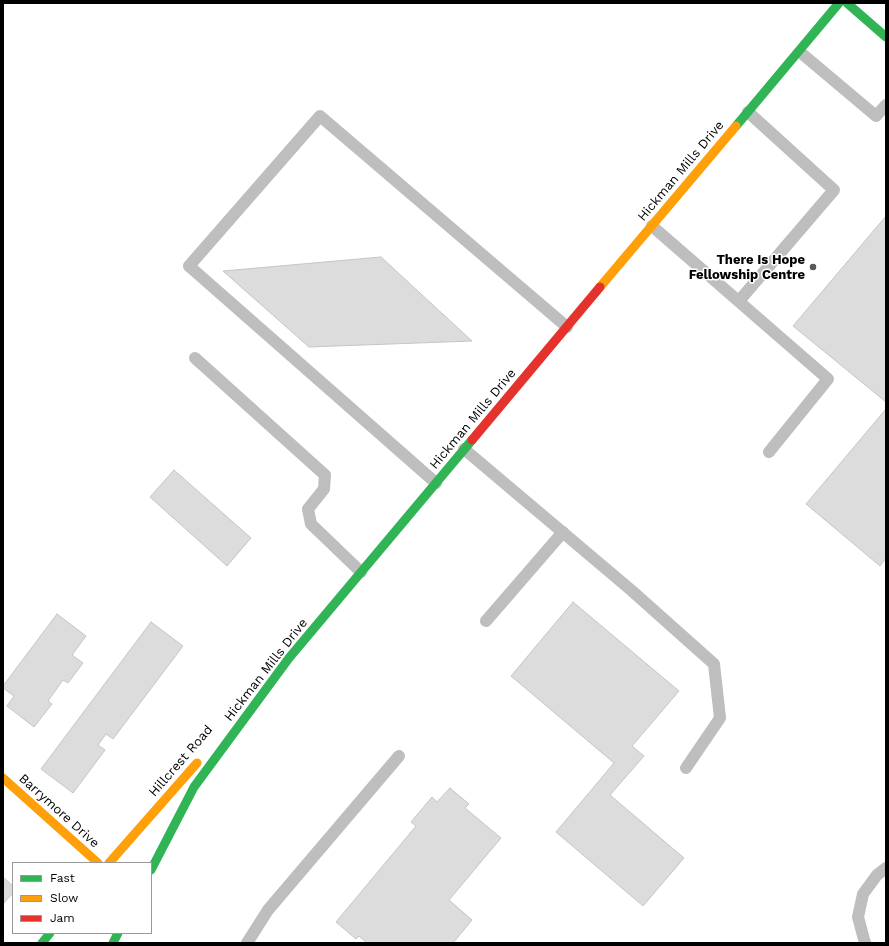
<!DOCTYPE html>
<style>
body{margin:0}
#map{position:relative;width:889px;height:946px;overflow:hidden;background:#fff;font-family:"Work Sans",sans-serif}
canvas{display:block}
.frame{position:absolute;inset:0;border:4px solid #000;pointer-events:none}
.legend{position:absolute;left:12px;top:862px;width:140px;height:72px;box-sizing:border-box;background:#fff;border:1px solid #999;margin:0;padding:5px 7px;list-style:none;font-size:12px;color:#000}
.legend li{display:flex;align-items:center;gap:8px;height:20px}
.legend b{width:20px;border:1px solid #999}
</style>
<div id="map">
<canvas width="889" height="946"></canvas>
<div class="frame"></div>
<ul class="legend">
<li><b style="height:5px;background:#30b455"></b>Fast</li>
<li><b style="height:5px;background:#ff9f0a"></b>Slow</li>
<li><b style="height:5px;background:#e5322d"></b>Jam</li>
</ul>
</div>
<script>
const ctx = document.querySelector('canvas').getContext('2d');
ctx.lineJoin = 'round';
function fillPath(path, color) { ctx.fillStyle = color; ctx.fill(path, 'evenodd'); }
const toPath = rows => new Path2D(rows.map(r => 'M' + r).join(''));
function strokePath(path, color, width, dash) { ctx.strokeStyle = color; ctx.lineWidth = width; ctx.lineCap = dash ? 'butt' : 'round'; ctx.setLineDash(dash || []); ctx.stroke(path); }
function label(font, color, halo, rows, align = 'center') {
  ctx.font = font + ' "Work Sans",sans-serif'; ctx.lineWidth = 3; ctx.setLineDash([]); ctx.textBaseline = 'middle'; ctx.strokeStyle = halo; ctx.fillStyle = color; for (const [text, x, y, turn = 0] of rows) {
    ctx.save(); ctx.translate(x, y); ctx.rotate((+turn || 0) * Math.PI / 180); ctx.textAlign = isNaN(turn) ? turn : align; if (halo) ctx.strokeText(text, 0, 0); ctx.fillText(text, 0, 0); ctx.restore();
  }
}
const building = toPath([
 [886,216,886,402,793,326,886,216],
 [381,257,472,341,309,347,223,271,381,257],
 [886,409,886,558,880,566,806,504,886,409],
 [174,470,251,538,227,566,150,497,174,470],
 [573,602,679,691,632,746,644,756,610,795,684,858,643,906,556,832,614,763,511,676,573,602],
 [57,614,86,636,72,655,83,663,68,683,63,680,48,701,52,704,34,727,7,706,14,696,3,688,3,686,57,614],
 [151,622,183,646,113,739,106,734,98,745,105,750,73,793,41,769,151,622],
 [450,788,469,804,465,808,501,838,449,900,472,920,453,943,416,943,415,942,414,943,367,943,359,936,356,939,336,922,416,826,411,822,432,797,437,802,450,788],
 [3,877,13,886,13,893,3,904,3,877]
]);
const lane = toPath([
 [800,52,876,116,886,105],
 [652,226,828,379,769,452],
 [739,301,834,190,748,112],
 [195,358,325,475,324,489,308,509,311,524,361,572],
 [464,449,631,590,714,664,720,718,686,768],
 [436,483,189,266,320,116,567,327],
 [486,621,563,532],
 [247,943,268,910,399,756],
 [865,943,858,917,863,894,877,875,886,868]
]);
const fast = toPath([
 [847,3,886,37],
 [736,126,839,3],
 [151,870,194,787,289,658,472,440],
 [42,943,50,933],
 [113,943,118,933]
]);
const slow = toPath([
 [600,287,736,126],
 [3,778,98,863],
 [109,863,197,763]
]);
const jam = toPath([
 [472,440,600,287]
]);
const markers = [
 [813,267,4,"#595959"]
];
const streetNames = [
 ["Hickman Mills Drive",681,171,-50],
 ["Hickman Mills Drive",473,419,-50],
 ["Hickman Mills Drive",266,670,-52],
 ["Hillcrest Road",181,761,-49],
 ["Barrymore Drive",59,811,42]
];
const poiNames = [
 ["There Is Hope",805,260],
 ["Fellowship Centre",805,275]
];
fillPath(building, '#dcdcdc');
strokePath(building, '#c5c5c5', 1);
strokePath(lane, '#bebebe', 12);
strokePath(fast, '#30b455', 9);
strokePath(slow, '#ff9f0a', 9);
strokePath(jam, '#e5322d', 9);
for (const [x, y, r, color] of markers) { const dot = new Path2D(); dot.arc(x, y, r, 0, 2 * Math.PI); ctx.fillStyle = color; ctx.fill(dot); strokePath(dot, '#fff', 1.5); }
label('13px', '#000', '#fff', streetNames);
label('bold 13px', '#000', '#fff', poiNames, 'right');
</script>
